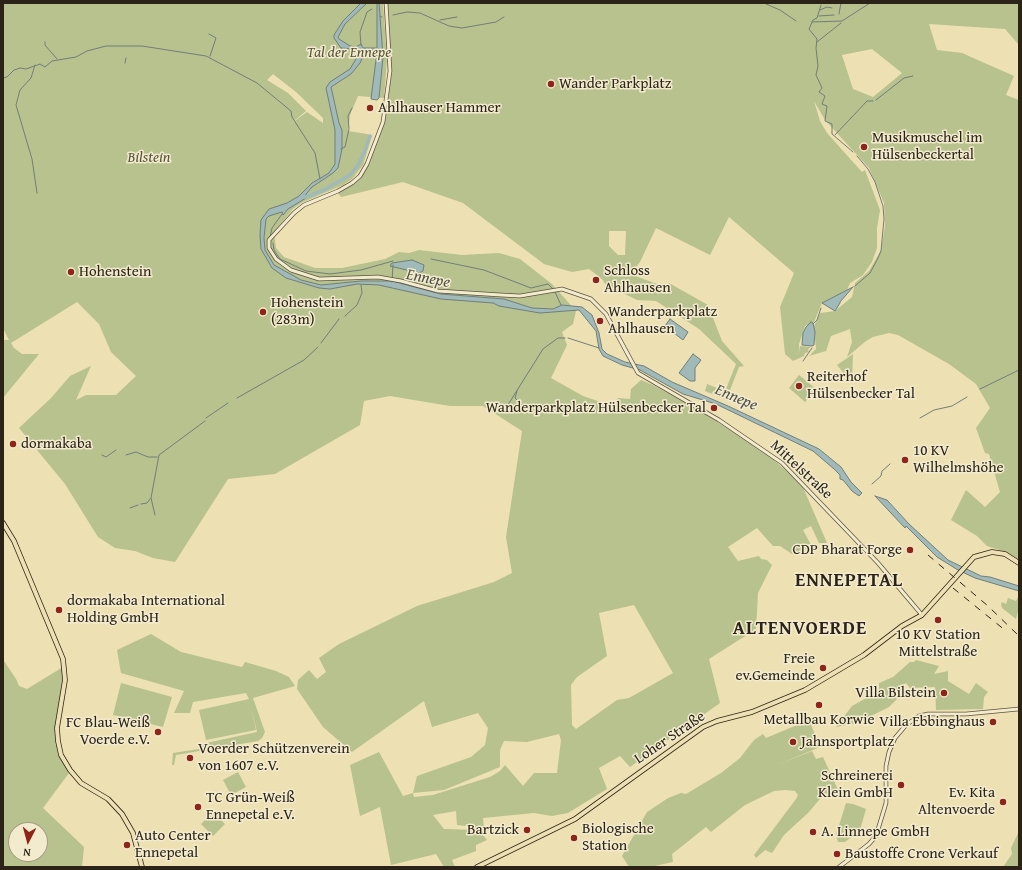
<!DOCTYPE html>
<meta charset="utf-8">
<style>
body{margin:0}
#map{position:relative;width:1022px;height:870px;overflow:hidden;background:#ede0b3;font-family:"Gentium Book Plus",serif}
canvas{display:block}
.frame{position:absolute;inset:0;border:4px solid #2c2318;pointer-events:none}
.north{position:absolute;left:8px;top:822px;width:40px;height:40px;box-sizing:border-box;background:#f3ebce;border:1px solid #a39b85;border-radius:50%;rotate:186deg;font-size:11px;font-weight:700;line-height:16px;text-align:center;color:#2c2318}
.north::after{content:'';display:block;margin:auto;width:14px;height:18px;background:#8f2418;clip-path:polygon(50% 0,100% 100%,50% 72%,0 100%)}
</style>
<div id="map">
<canvas width="1022" height="870"></canvas>
<div class="frame"></div>
<div class="north">N</div>
</div>
<script>
const ctx = document.querySelector('canvas').getContext('2d');
ctx.lineJoin = 'round';
function fillPath(path, color) { ctx.fillStyle = color; ctx.fill(path, 'evenodd'); }
const toPath = rows => new Path2D(rows.map(r => 'M' + r).join(''));
function strokePath(path, color, width, dash) { ctx.strokeStyle = color; ctx.lineWidth = width; ctx.lineCap = dash ? 'butt' : 'round'; ctx.setLineDash(dash || []); ctx.stroke(path); }
function label(font, color, halo, rows, align = 'center') {
  ctx.font = font + ' "Gentium Book Plus",serif'; ctx.lineWidth = 3; ctx.setLineDash([]); ctx.textBaseline = 'middle'; ctx.strokeStyle = halo; ctx.fillStyle = color; for (const [text, x, y, turn = 0] of rows) {
    ctx.save(); ctx.translate(x, y); ctx.rotate((+turn || 0) * Math.PI / 180); ctx.textAlign = isNaN(turn) ? turn : align; if (halo) ctx.strokeText(text, 0, 0); ctx.fillText(text, 0, 0); ctx.restore();
  }
}
const green = toPath([
 [3,3,383,3,387,59,384,98,358,96,350,115,348,131,367,134,372,136,363,165,352,179,343,185,301,203,293,209,274,232,276,248,284,257,315,268,342,268,385,259,399,252,409,253,419,250,462,255,499,253,520,259,552,284,576,311,573,324,562,332,567,345,551,378,583,396,612,406,618,398,630,399,631,389,641,380,653,385,697,409,765,452,802,485,827,543,819,543,811,526,803,530,811,545,797,555,792,554,780,546,773,546,757,528,728,547,738,561,759,556,761,559,767,560,772,565,758,593,756,629,709,659,720,703,630,767,620,756,599,768,607,789,568,813,552,816,534,813,483,818,484,828,457,825,456,811,433,815,444,829,479,830,487,840,476,845,476,851,452,860,455,867,444,867,436,854,391,865,380,807,360,816,350,765,379,752,403,796,413,793,417,776,471,757,485,745,488,728,478,713,432,727,424,701,352,752,323,727,297,689,298,680,309,670,317,679,326,672,319,658,339,644,417,606,494,582,512,573,506,537,522,431,483,406,450,406,390,396,364,401,360,425,275,474,228,479,175,562,153,558,135,551,115,548,98,537,65,484,19,428,51,398,70,376,91,366,76,400,86,395,116,395,136,376,111,352,99,324,77,302,11,343,14,348,22,354,39,354,3,398,3,340,9,340,3,328],
 [273,74,296,92,323,118,323,123,307,112,289,125,306,111,288,93,267,80],
 [634,605,673,673,629,698,617,700,576,729,572,725,571,685,577,677,607,656,599,613],
 [559,734,561,740,557,773,534,773,523,786,505,765,500,771,490,777,433,795,414,797,413,793,444,790,500,767,500,750,504,741,527,742],
 [387,3,1019,3,1019,45,1005,29,929,24,937,50,962,53,1014,76,1006,95,1019,100,1019,560,1006,552,987,546,977,536,951,520,966,490,985,507,1000,492,989,454,985,453,976,428,990,408,976,384,949,364,898,335,889,333,873,337,866,341,847,357,852,342,850,329,831,336,826,351,809,356,816,349,814,326,820,313,835,311,852,297,855,283,869,271,881,250,885,226,884,203,869,168,825,120,814,101,820,121,827,133,862,172,865,170,880,210,877,228,877,248,872,262,863,275,850,283,847,290,822,303,814,322,805,326,799,344,799,352,800,346,811,347,808,349,809,352,805,353,804,356,793,361,785,354,780,307,794,273,729,217,710,255,656,228,640,262,630,274,665,287,669,283,708,305,722,341,744,366,739,367,730,390,726,389,736,364,699,329,656,301,637,300,605,284,603,280,589,269,572,272,544,264,463,203,403,182,341,197,338,193,350,186,364,173,384,123,392,72],
 [872,49,902,73,873,97,853,89,842,55],
 [609,231,626,231,625,255,618,255,609,246],
 [853,354,852,383,837,365],
 [799,375,816,389,805,402,789,388],
 [707,384,730,393,727,400,705,391],
 [1019,595,1019,608,1016,619,1002,608,1001,604,1002,602,1006,604,1008,598,1016,601],
 [151,634,181,652,242,667,245,662,276,671,289,677,295,686,253,698,265,732,262,738,258,741,176,755,174,765,172,765,173,753,199,749,199,745,202,744,257,732,251,707,256,730,206,740,199,710,249,699,246,693,193,702,190,713,174,713,184,691,121,673,117,650],
 [3,651,4,661,16,679,19,686,27,689,63,667,63,689,56,742,59,756,69,773,43,808,84,847,82,867,3,867],
 [16,830,40,830,40,854,16,854],
 [916,660,939,666,934,674,948,671,948,681,969,694,976,683,988,692,984,697,983,709,936,710,935,687,910,688,906,683,900,686,901,692,897,699,889,707,857,723,836,727,852,706,879,691,879,683,893,677,910,662,914,662],
 [121,683,172,697,163,727,113,715],
 [809,720,820,747,777,765,812,751,816,759,823,757,838,790,831,795,825,793,809,812,784,835,772,853,765,850,756,858,754,855,796,799,798,795,795,791,785,790,774,791,745,805,711,832,706,827,681,847,672,854,673,862,650,867,629,867,622,856,647,812,668,798,681,793,686,794,721,773,740,758,754,740,763,734,766,738],
 [238,772,246,787,231,795,223,780],
 [846,803,853,804,866,809,860,830,845,842,838,842,836,835],
 [213,812,225,824,213,836,201,824],
 [1019,831,1019,867,1003,867,1012,854,1011,848]
]);
const water = toPath([
 [361,3,367,3,345,24,338,37,339,39,350,46,356,47,361,44,363,48,377,48,377,3,379,3,383,57,379,98,377,100,371,99,377,52,371,50,364,54,360,63,351,74,331,87,339,123,342,130,342,149,338,168,333,173,312,187,306,194,306,198,288,209,283,215,282,212,269,216,266,219,264,238,265,250,274,265,301,280,321,285,361,281,392,281,441,294,504,299,532,308,553,309,562,305,582,307,592,315,599,333,602,349,607,354,625,362,644,366,672,382,728,406,819,449,841,467,851,482,862,493,859,496,852,491,843,480,840,479,840,475,834,469,813,451,716,404,683,394,640,370,622,365,603,356,599,349,596,331,579,310,540,313,499,306,493,303,441,299,379,285,357,284,330,289,319,288,286,278,272,268,261,249,260,235,261,220,269,209,287,203,299,196,312,183,329,173,335,164,335,130,326,88,330,82,350,69,359,54,355,49,341,48,334,38,334,35,343,21,361,3],
 [412,260,424,265,423,271,419,273,390,266,392,263,412,260],
 [853,287,840,302,840,303,835,311,822,303,853,287],
 [670,319,688,332,683,340,665,326,670,319],
 [811,322,813,323,815,332,814,345,812,346,802,345,803,333,806,327,811,322],
 [693,354,701,360,695,368,695,381,690,381,679,373,693,354],
 [875,496,887,500,909,524,948,560,981,576,990,577,1019,586,1019,591,975,578,958,570,937,557,906,526,905,528,875,496]
]);
const stream = toPath([
 [766,4,780,10,796,21],
 [821,5,817,18,813,20,809,29,817,39,816,48,818,66,816,75,822,88,819,92,825,96,822,104,827,106,825,121,832,124,832,134,853,152],
 [820,10,827,7,832,8],
 [839,14,841,3],
 [393,15,407,12,420,13,449,26,462,28,496,22,504,17],
 [380,16,382,17],
 [819,16,834,15],
 [440,20,457,17],
 [812,22,842,21,870,3],
 [209,34,216,38,210,56],
 [45,42,45,45,57,59],
 [817,42,841,23],
 [361,45,360,32,367,12,372,9],
 [125,63,126,58],
 [35,65,31,78,20,90,16,105,32,159,37,193],
 [3,78,7,77,14,70,20,68,26,69,40,64,45,67,52,61,76,57,87,51,106,46,142,46,206,56,257,83,291,111,292,117,315,153,320,179],
 [876,100,904,78,913,76],
 [835,135,867,101,873,101],
 [341,149,345,147,349,129,348,116,352,108],
 [270,237,272,228,282,214],
 [273,243,274,250,280,259,306,271,330,274,361,270,393,261],
 [431,259,484,270,531,288,548,284,553,289],
 [392,282,393,265],
 [855,286,870,273,877,260,881,251,884,219,883,206,875,182,868,169,857,156],
 [555,292,561,305],
 [345,316,357,305,362,293,361,285],
 [813,324,817,320,821,308],
 [568,338,599,348],
 [321,343,339,319],
 [803,361,812,348],
 [980,389,1019,370],
 [517,391,515,398,522,405],
 [237,398,304,360,318,347],
 [506,408,543,349,558,338,565,338],
 [206,418,228,403],
 [920,418,934,410,952,406,967,397],
 [102,455,106,457,116,450],
 [126,455,136,452,148,457,157,457],
 [872,484,881,476,882,471,890,464],
 [141,504,147,503,150,499],
 [130,508,138,505],
 [155,515,151,498,159,455,205,421]
]);
const canal = toPath([
 [302,197,306,197,324,190,350,175,358,165,364,153,370,136]
]);
const minor = toPath([
 [386,3,390,71,383,122,367,164,360,176,352,183,338,191,304,205,294,213,269,240,269,248,276,259,291,270,319,279,378,277,401,281,438,291,501,295,520,296,562,289,591,299,606,314,638,373,719,420,782,463,878,563,922,615],
 [839,867,869,844,876,836,886,803,886,766,889,752,895,738,906,725,919,716,928,714,966,714,1019,709]
]);
const major = toPath([
 [3,523,14,541,63,659,65,680,57,728,58,741,61,755,70,770,81,783,108,799,122,814,133,833,142,867],
 [477,867,575,819,703,727,717,721,752,712,805,690,864,655,902,626,922,615,974,557,992,552,1005,554,1019,563]
]);
const rail = toPath([
 [928,555,988,606,1019,636],
 [953,588,1006,631]
]);
const markers = [
 [551,84,4,"#8f2418"],
 [370,108,4,"#8f2418"],
 [864,147,4,"#8f2418"],
 [71,272,4,"#8f2418"],
 [596,280,4,"#8f2418"],
 [263,312,4,"#8f2418"],
 [600,321,4,"#8f2418"],
 [799,386,4,"#8f2418"],
 [714,408,4,"#8f2418"],
 [13,444,4,"#8f2418"],
 [905,460,4,"#8f2418"],
 [910,550,4,"#8f2418"],
 [59,610,4,"#8f2418"],
 [938,620,4,"#8f2418"],
 [823,668,4,"#8f2418"],
 [944,693,4,"#8f2418"],
 [819,705,4,"#8f2418"],
 [993,722,4,"#8f2418"],
 [158,732,4,"#8f2418"],
 [793,742,4,"#8f2418"],
 [190,758,4,"#8f2418"],
 [901,785,4,"#8f2418"],
 [1003,802,4,"#8f2418"],
 [198,807,4,"#8f2418"],
 [527,830,4,"#8f2418"],
 [813,832,4,"#8f2418"],
 [574,838,4,"#8f2418"],
 [127,845,4,"#8f2418"],
 [837,854,4,"#8f2418"]
];
const parkNames = [
 ["Tal der Ennepe",349,53],
 ["Bilstein",149,158]
];
const poiNames = [
 ["Wander Parkplatz",559,84],
 ["Ahlhauser Hammer",378,108],
 ["Musikmuschel im",872,138],
 ["Hülsenbeckertal",872,155],
 ["Schloss",604,271],
 ["Ahlhausen",604,288],
 ["Hohenstein",79,272],
 ["Hohenstein",271,303],
 ["(283m)",271,320],
 ["Wanderparkplatz",608,312],
 ["Ahlhausen",608,329],
 ["Reiterhof",807,377],
 ["Hülsenbecker Tal",807,394],
 ["Wanderparkplatz Hülsenbecker Tal",706,408,"right"],
 ["dormakaba",21,444],
 ["10 KV",913,451],
 ["Wilhelmshöhe",913,468],
 ["CDP Bharat Forge",902,550,"right"],
 ["dormakaba International",67,601],
 ["Holding GmbH",67,618],
 ["10 KV Station",938,635,"center"],
 ["Mittelstraße",938,652,"center"],
 ["Freie",815,659,"right"],
 ["ev.Gemeinde",815,676,"right"],
 ["Villa Bilstein",936,693,"right"],
 ["Metallbau Korwie",819,720,"center"],
 ["Villa Ebbinghaus",985,722,"right"],
 ["FC Blau-Weiß",150,723,"right"],
 ["Voerde e.V.",150,740,"right"],
 ["Jahnsportplatz",801,742],
 ["Voerder Schützenverein",198,749],
 ["von 1607 e.V.",198,766],
 ["Schreinerei",893,776,"right"],
 ["Klein GmbH",893,793,"right"],
 ["Ev. Kita",995,793,"right"],
 ["Altenvoerde",995,810,"right"],
 ["TC Grün-Weiß",206,798],
 ["Ennepetal e.V.",206,815],
 ["Biologische",582,829],
 ["Station",582,846],
 ["Bartzick",519,830,"right"],
 ["A. Linnepe GmbH",821,832],
 ["Auto Center",135,836],
 ["Ennepetal",135,853],
 ["Baustoffe Crone Verkauf",845,854]
];
const streetNames = [
 ["Mittelstraße",801,470,43],
 ["Loher Straße",670,738,-34]
];
const waterNames = [
 ["Ennepe",428,279,11],
 ["Ennepe",736,398,23]
];
const districtNames = [
 ["ENNEPETAL",849,581],
 ["ALTENVOERDE",800,629]
];
fillPath(green, '#b7c28e');
fillPath(water, '#a0bab9');
strokePath(water, '#727e79', 1);
strokePath(stream, '#727e79', 1);
strokePath(canal, '#a0bab9', 3.5);
strokePath(minor, '#5c523f', 4.5);
strokePath(major, '#2c2318', 5.5);
strokePath(minor, '#f3ebce', 3);
strokePath(major, '#ede0b3', 4);
strokePath(rail, '#2c2318', 1, [7, 7]);
for (const [x, y, r, color] of markers) { const dot = new Path2D(); dot.arc(x, y, r, 0, 2 * Math.PI); ctx.fillStyle = color; ctx.fill(dot); strokePath(dot, '#f3ebce', 1.5); }
label('italic 15px', '#56533b', '#f3ebce', parkNames);
label('15px', '#2c2318', '#f3ebce', poiNames, 'left');
label('15px', '#2c2318', '#f3ebce', streetNames);
label('italic 16px', '#4f5048', '#f3ebce', waterNames);
ctx.letterSpacing = '1px';
label('bold 19px', '#2c2318', '#f3ebce', districtNames);
ctx.letterSpacing = '0px';
</script>
